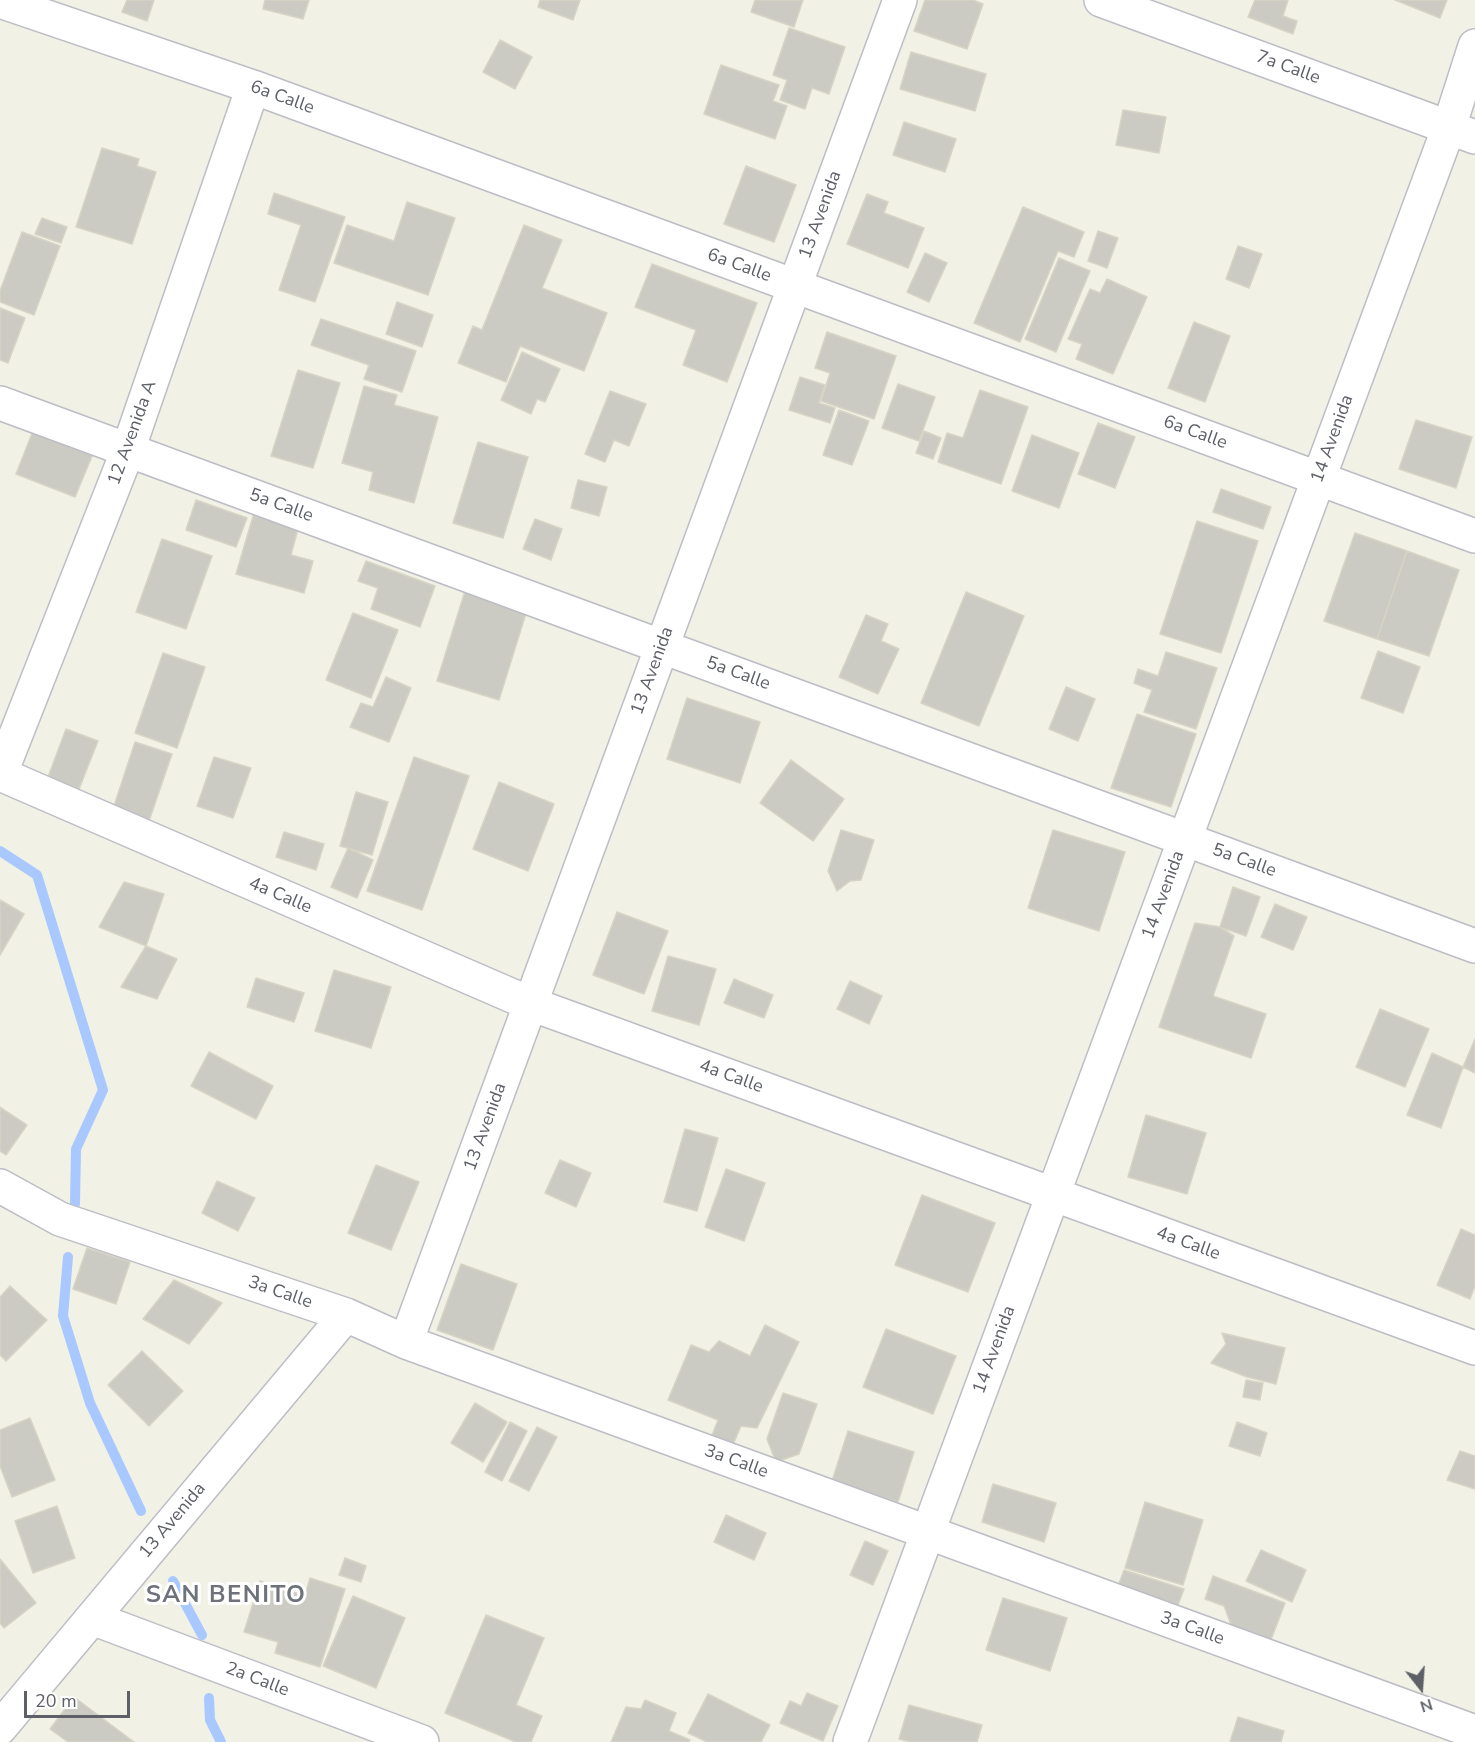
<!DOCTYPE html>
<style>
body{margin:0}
#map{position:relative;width:1475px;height:1742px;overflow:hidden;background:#f1f1e6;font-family:"Nunito Sans",sans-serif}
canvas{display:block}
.north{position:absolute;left:1391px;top:1658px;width:60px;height:60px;-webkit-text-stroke:4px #fff;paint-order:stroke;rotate:163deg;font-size:16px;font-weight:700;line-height:24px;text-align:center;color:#5d6067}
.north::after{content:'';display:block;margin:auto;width:21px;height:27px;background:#5d6067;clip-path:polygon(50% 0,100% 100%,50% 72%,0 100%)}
.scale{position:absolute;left:24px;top:1691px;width:106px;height:27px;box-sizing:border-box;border:3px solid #5d6067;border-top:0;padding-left:8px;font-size:18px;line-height:21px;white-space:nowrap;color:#5d6067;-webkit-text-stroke:4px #fff;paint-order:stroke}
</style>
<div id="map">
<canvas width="1475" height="1742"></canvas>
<div class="north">N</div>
<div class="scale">20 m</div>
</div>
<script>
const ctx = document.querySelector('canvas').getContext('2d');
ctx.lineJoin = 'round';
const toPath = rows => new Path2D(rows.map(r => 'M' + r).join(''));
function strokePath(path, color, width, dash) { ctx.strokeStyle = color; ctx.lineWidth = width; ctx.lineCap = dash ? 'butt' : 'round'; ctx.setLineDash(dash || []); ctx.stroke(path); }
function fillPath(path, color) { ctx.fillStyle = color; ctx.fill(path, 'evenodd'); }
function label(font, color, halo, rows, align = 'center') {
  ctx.font = font + ' "Nunito Sans",sans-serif'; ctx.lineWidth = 6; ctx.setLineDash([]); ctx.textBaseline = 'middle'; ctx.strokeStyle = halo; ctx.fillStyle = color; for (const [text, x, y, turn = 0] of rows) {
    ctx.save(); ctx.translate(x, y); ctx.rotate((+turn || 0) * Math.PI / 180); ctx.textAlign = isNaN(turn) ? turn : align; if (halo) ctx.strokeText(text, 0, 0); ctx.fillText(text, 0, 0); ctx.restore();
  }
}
const stream = toPath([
 [0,851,37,875,103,1090,76,1149,75,1204],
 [68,1257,63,1316,90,1403,141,1511],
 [173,1581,202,1635],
 [209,1698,210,1720,221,1742]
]);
const building = toPath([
 [127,0,154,0,147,21,122,12,127,0],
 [265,0,309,0,303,19,263,9,265,0],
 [540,0,580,0,573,20,538,7,540,0],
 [755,0,803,0,794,27,751,12,755,0],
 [925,0,973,0,983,4,967,49,914,31,925,0],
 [1255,0,1288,0,1283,16,1297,21,1293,34,1248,17,1255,0],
 [1395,0,1447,0,1440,18,1395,0],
 [789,28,845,47,829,94,812,88,805,109,780,100,787,80,773,75,789,28],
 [500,40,532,57,515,89,483,72,500,40],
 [911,52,986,74,975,111,900,89,911,52],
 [721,65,779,85,773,101,787,106,775,139,704,114,721,65],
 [1123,110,1166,117,1159,153,1116,145,1123,110],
 [904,122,956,139,945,172,893,155,904,122],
 [102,148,139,159,137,166,156,172,132,244,76,227,102,148],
 [746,166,796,185,774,242,724,224,746,166],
 [274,193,345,217,315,302,279,290,301,225,268,214,274,193],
 [867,194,888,202,884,213,924,228,908,268,847,244,867,194],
 [407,202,455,218,428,295,334,263,347,225,394,241,407,202],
 [1023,207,1084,232,1074,257,1058,251,1020,342,974,323,1023,207],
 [42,218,67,227,61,243,35,234,42,218],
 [524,225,562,240,542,288,607,313,584,371,520,346,506,382,458,363,473,326,482,330,524,225],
 [1098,231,1118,238,1107,268,1088,261,1098,231],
 [22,232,60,246,34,315,0,302,0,291,22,232],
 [1238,246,1262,254,1249,288,1226,279,1238,246],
 [925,253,947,263,929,302,907,292,925,253],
 [1059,258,1090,271,1056,352,1025,339,1059,258],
 [652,264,757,303,727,382,683,365,696,330,635,307,652,264],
 [1107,279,1147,297,1113,374,1076,359,1082,344,1068,339,1090,289,1100,293,1107,279],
 [397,302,433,315,422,347,386,334,397,302],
 [0,308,25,318,8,363,0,360,0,308],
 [321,319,416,351,402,392,364,379,369,365,311,345,321,319],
 [1194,322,1230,336,1205,402,1168,388,1194,322],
 [827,332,896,356,874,419,821,401,830,373,815,368,827,332],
 [522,352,560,369,545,402,537,399,531,414,501,400,522,352],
 [298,370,340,383,313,468,271,456,298,370],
 [800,377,825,385,819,403,835,408,830,423,789,410,800,377],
 [898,384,935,397,919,441,882,428,898,384],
 [364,386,397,395,394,405,438,417,414,503,369,490,373,472,342,463,364,386],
 [980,390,1028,407,1001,484,938,462,947,433,963,438,980,390],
 [610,391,646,404,629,446,614,440,605,462,585,454,610,391],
 [839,410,869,421,852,465,823,455,839,410],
 [1416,420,1472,437,1456,488,1399,469,1416,420],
 [1098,423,1135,437,1115,488,1078,474,1098,423],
 [33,431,93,454,75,497,16,474,33,431],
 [924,431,941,438,933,459,916,453,924,431],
 [1032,435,1079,453,1059,508,1012,491,1032,435],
 [478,442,528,457,503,538,453,523,478,442],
 [578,480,607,487,599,516,571,508,578,480],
 [1221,489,1271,507,1263,529,1213,512,1221,489],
 [196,500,247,518,236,547,186,530,196,500],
 [254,513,299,525,291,555,313,561,304,593,236,574,254,513],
 [535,519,562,529,551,560,523,549,535,519],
 [1197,521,1258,541,1221,653,1160,634,1197,521],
 [1355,533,1407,551,1377,639,1324,621,1355,533],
 [162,539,212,556,186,629,136,612,162,539],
 [1407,551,1459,570,1429,656,1377,639,1407,551],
 [366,561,435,586,420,627,371,609,378,588,358,581,366,561],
 [465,591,527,610,499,700,437,681,465,591],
 [966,592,1024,616,979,726,921,703,966,592],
 [353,613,398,630,371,698,326,680,353,613],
 [866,615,888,624,881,641,899,649,878,694,839,677,866,615],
 [1378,651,1420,667,1403,713,1361,698,1378,651],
 [1166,652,1217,668,1196,729,1144,712,1152,690,1134,683,1138,669,1158,676,1166,652],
 [163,653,205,667,177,748,135,733,163,653],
 [386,677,411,688,389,742,350,727,361,703,373,707,386,677],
 [1066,687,1095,699,1078,741,1049,729,1066,687],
 [687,698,760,722,740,783,667,759,687,698],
 [1137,714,1196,734,1171,807,1111,788,1137,714],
 [66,729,98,741,79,789,48,777,66,729],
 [135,742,172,754,149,821,113,809,135,742],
 [214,757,251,768,233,818,197,806,214,757],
 [414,757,469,776,422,910,367,891,414,757],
 [791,760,844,799,813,841,760,803,791,760],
 [499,782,554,804,528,871,473,849,499,782],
 [356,792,388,802,372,855,340,846,356,792],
 [841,830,874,840,861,880,850,881,837,891,828,871,841,830],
 [1053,830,1125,852,1099,931,1028,908,1053,830],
 [284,832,324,844,316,870,276,857,284,832],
 [348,848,373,860,357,898,331,887,348,848],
 [124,882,164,894,146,946,99,927,124,882],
 [1233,887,1260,897,1246,936,1220,927,1233,887],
 [0,900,24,914,0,955,0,900],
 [1275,904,1307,917,1293,950,1261,937,1275,904],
 [617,912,668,931,644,994,593,975,617,912],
 [1195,923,1220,927,1234,936,1213,996,1266,1014,1251,1058,1159,1027,1195,923],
 [146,946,177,959,157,999,121,987,146,946],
 [668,956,716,969,699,1025,652,1011,668,956],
 [334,970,391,987,371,1048,315,1031,334,970],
 [256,978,304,993,294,1022,247,1007,256,978],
 [734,979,773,995,764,1018,724,1003,734,979],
 [850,981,882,996,869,1024,837,1009,850,981],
 [1380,1009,1429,1029,1405,1087,1356,1067,1380,1009],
 [1475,1039,1475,1073,1463,1067,1475,1039],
 [209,1052,273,1086,256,1119,191,1086,209,1052],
 [1432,1053,1463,1067,1441,1128,1407,1115,1432,1053],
 [0,1107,27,1125,6,1155,0,1151,0,1107],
 [1146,1115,1206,1133,1187,1194,1128,1177,1146,1115],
 [685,1129,718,1138,697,1211,664,1202,685,1129],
 [560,1160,591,1173,576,1207,545,1193,560,1160],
 [376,1165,419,1182,391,1250,348,1233,376,1165],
 [726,1169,765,1183,744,1241,705,1227,726,1169],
 [217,1181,255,1198,238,1231,202,1213,217,1181],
 [922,1195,995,1223,968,1292,895,1265,922,1195],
 [1461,1229,1475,1235,1475,1286,1470,1299,1437,1285,1461,1229],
 [87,1248,130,1262,116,1304,73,1289,87,1248],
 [461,1264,517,1284,493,1350,437,1330,461,1264],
 [174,1280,222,1303,189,1344,143,1319,174,1280],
 [10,1286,47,1320,6,1361,0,1355,0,1297,10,1286],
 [765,1325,799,1342,757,1428,741,1426,732,1447,711,1438,718,1420,668,1400,691,1345,709,1352,719,1341,750,1356,765,1325],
 [886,1329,956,1356,933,1414,863,1387,886,1329],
 [1222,1333,1285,1348,1276,1384,1247,1377,1211,1363,1226,1344,1222,1333],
 [142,1351,183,1391,149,1426,108,1385,142,1351],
 [1246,1380,1263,1383,1260,1400,1243,1397,1246,1380],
 [783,1393,817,1404,799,1454,776,1462,767,1439,783,1393],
 [475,1403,507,1422,483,1462,451,1443,475,1403],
 [30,1418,55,1480,12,1497,0,1466,0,1430,30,1418],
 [510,1422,527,1431,502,1481,485,1472,510,1422],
 [1237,1422,1267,1433,1260,1456,1229,1446,1237,1422],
 [537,1427,557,1437,529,1491,509,1481,537,1427],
 [848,1431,914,1452,898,1502,832,1481,848,1431],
 [1460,1451,1475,1456,1475,1489,1447,1480,1460,1451],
 [993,1484,1056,1503,1044,1542,982,1522,993,1484],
 [1145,1502,1203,1520,1183,1585,1125,1568,1145,1502],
 [57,1506,75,1558,33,1573,15,1521,57,1506],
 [726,1515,766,1533,754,1560,714,1542,726,1515],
 [865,1541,888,1551,873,1585,850,1575,865,1541],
 [1261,1550,1306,1570,1292,1602,1246,1581,1261,1550],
 [345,1558,366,1566,361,1582,339,1575,345,1558],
 [0,1559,36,1603,4,1628,0,1623,0,1559],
 [1124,1570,1184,1589,1178,1605,1118,1586,1124,1570],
 [1213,1576,1285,1603,1269,1645,1234,1632,1224,1606,1205,1599,1213,1576],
 [310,1578,345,1589,320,1667,275,1653,278,1642,244,1632,260,1581,305,1596,310,1578],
 [353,1596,405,1618,376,1688,323,1666,353,1596],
 [1003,1598,1067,1618,1050,1671,986,1650,1003,1598],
 [486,1615,544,1638,516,1705,542,1716,531,1742,516,1742,445,1713,486,1615],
 [807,1693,838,1706,823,1741,780,1723,790,1701,801,1706,807,1693],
 [708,1694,770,1725,761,1742,707,1742,688,1733,708,1694],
 [74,1697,134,1742,68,1742,50,1729,74,1697],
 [645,1700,676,1713,669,1731,690,1740,689,1742,611,1742,626,1707,641,1709,645,1700],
 [909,1705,982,1725,977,1742,911,1742,899,1739,909,1705],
 [1238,1717,1284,1731,1281,1742,1230,1742,1238,1717]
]);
const street = toPath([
 [1101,0,1475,137],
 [0,1,253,87,1475,536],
 [0,403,1475,946],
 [0,774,531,1004,1475,1348],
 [0,775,128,450,253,87],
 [0,1186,60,1219,346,1315,406,1342,1475,1732],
 [406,1342,900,0],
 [92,1618,422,1742],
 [0,1728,346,1315],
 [850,1742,1449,127,1475,46]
]);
const streetNames = [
 ["7a Calle",1288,68,20],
 ["6a Calle",282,98,20],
 ["13 Avenida",821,215,-70],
 ["6a Calle",739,266,20],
 ["12 Avenida A",133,433,-70],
 ["6a Calle",1195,433,20],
 ["14 Avenida",1333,439,-70],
 ["5a Calle",281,506,20],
 ["13 Avenida",653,671,-70],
 ["5a Calle",738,674,20],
 ["5a Calle",1244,861,20],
 ["14 Avenida",1164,895,-70],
 ["4a Calle",280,896,23],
 ["4a Calle",731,1077,20],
 ["13 Avenida",486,1127,-70],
 ["4a Calle",1188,1244,20],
 ["3a Calle",280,1293,19],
 ["14 Avenida",995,1350,-70],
 ["3a Calle",736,1462,20],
 ["13 Avenida",173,1521,-50],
 ["3a Calle",1192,1629,20],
 ["2a Calle",257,1680,21]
];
const districtNames = [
 ["SAN BENITO",226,1596]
];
strokePath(stream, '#a8c8ff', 10);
fillPath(building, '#cccbc3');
strokePath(building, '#d6d4c4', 1.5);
strokePath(street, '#bdbec5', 36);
strokePath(street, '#fff', 33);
label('18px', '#5d6067', '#fff', streetNames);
ctx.letterSpacing = '1.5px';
label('bold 24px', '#6e727a', '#fff', districtNames);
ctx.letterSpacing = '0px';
</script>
